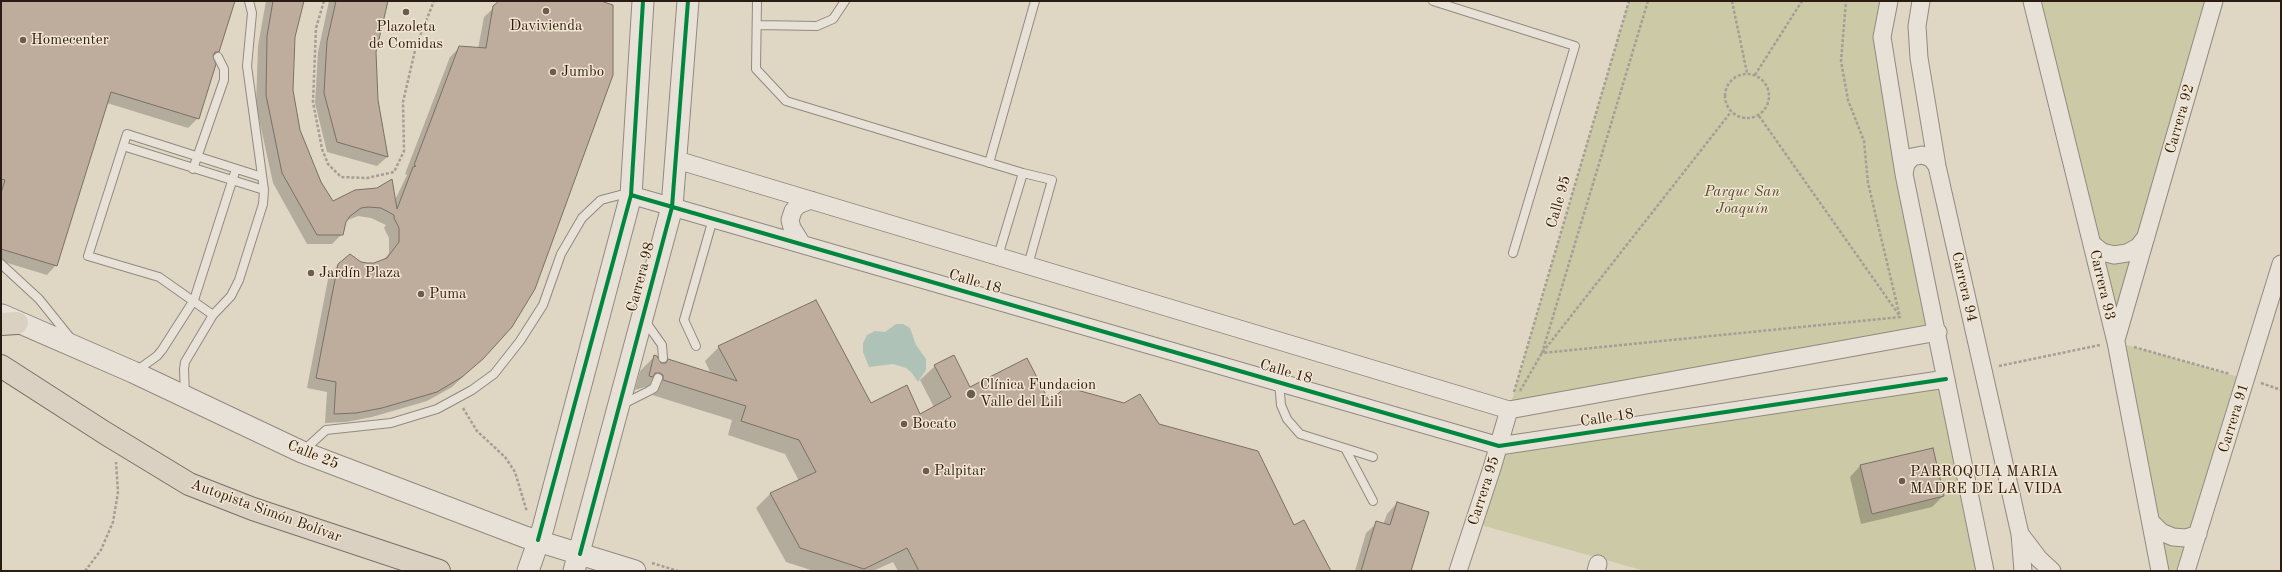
<!DOCTYPE html>
<meta charset="utf-8">
<style>
body{margin:0}
#map{position:relative;width:2282px;height:572px;overflow:hidden;background:#e0d6c4;font-family:"Old Standard TT",serif}
canvas{display:block}
.frame{position:absolute;inset:0;border:2px solid #2a1b13;pointer-events:none}
</style>
<div id="map">
<canvas width="2282" height="572"></canvas>
<div class="frame"></div>
</div>
<script>
const ctx = document.querySelector('canvas').getContext('2d');
ctx.lineJoin = 'round';
function fillPath(path, color) { ctx.fillStyle = color; ctx.fill(path, 'evenodd'); }
const toPath = rows => new Path2D(rows.map(r => 'M' + r).join(''));
function strokePath(path, color, width, dash) { ctx.strokeStyle = color; ctx.lineWidth = width; ctx.lineCap = dash ? 'butt' : 'round'; ctx.setLineDash(dash || []); ctx.stroke(path); }
function label(font, color, halo, rows, align = 'center') {
  ctx.font = font + ' "Old Standard TT",serif'; ctx.lineWidth = 3; ctx.setLineDash([]); ctx.textBaseline = 'middle'; ctx.strokeStyle = halo; ctx.fillStyle = color; for (const [text, x, y, turn = 0] of rows) {
    ctx.save(); ctx.translate(x, y); ctx.rotate((+turn || 0) * Math.PI / 180); ctx.textAlign = isNaN(turn) ? turn : align; if (halo) ctx.strokeText(text, 0, 0); ctx.fillText(text, 0, 0); ctx.restore();
  }
}
const green = toPath([
 [1629,1,1889,1,1885,14,1938,332,1509,410],
 [2032,1,2214,1,2116,342,2246,379,2186,571,2160,571],
 [1946,379,1985,571,1645,571,1474,523,1499,446],
 [1932,448,1944,496,1872,514,1860,465]
]);
const water = toPath([
 [896,324,903,324,910,328,916,345,926,359,926,370,918,382,912,373,906,368,893,364,869,367,863,352,863,343,867,335,875,331,885,332]
]);
const shadow = toPath([
 [1,1,234,1,219,51,212,58,198,118,188,128,107,103,56,265,47,275,1,261],
 [266,1,302,1,294,37,292,90,299,131,313,166,333,203,394,202,407,175,405,174,450,57,460,47,478,49,484,17,501,1,598,1,482,359,452,387,427,401,372,417,346,422,325,423,327,392,307,388,329,274,339,264,360,262,374,264,383,261,389,253,389,238,384,228,386,225,371,218,358,216,345,221,342,234,332,244,307,244,273,183,256,105,258,46],
 [329,1,388,1,375,52,377,100,387,157,377,166,327,152,315,103,318,52],
 [719,347,870,404,919,415,934,407,920,380,935,366,970,388,1158,425,1294,526,1330,571,898,571,893,562,873,571,814,571,786,562,756,508,770,494,799,481,785,454,728,435,732,420,649,394,649,389,645,387,635,390,640,371,655,356,660,364,711,374,705,361],
 [1860,466,1943,496,1932,507,1861,524,1850,477],
 [1397,503,1410,571,1355,571,1366,533,1377,523,1383,525,1387,514]
]);
const building = toPath([
 [1,1,235,1,219,52,215,52,213,56,216,64,199,119,111,92,57,266,1,249,1,193,5,180,1,179,1,1],
 [273,1,304,1,295,37,293,90,300,130,321,182,333,201,355,190,377,188,392,179,397,209,413,167,416,166,414,165,459,46,486,48,493,6,499,1,601,1,613,5,613,75,535,289,512,327,483,359,462,377,437,392,382,408,356,413,334,414,336,382,316,378,338,264,350,254,361,262,367,263,374,263,387,258,399,242,399,228,394,218,394,215,381,208,368,207,361,208,350,216,346,222,343,235,317,235,282,173,266,95,267,36,273,1],
 [336,1,388,1,376,52,378,100,388,157,337,142,324,93,327,41,336,1],
 [816,300,871,403,907,385,920,414,951,397,934,365,954,355,970,387,1027,358,1049,401,1066,387,1124,403,1140,394,1159,424,1258,451,1294,525,1304,520,1331,571,919,571,907,548,864,569,800,548,770,493,816,472,799,440,741,421,746,406,663,380,663,375,660,373,655,373,653,377,649,376,654,355,657,356,661,363,666,363,668,359,737,381,718,346,816,300],
 [1933,448,1944,496,1872,514,1860,465,1933,448],
 [1397,502,1429,512,1411,571,1361,571,1376,521,1390,525,1397,502]
]);
const path = toPath([
 [324,1,316,28,313,102,322,149,328,164,341,177,367,178,394,172,404,151,403,102,416,46,434,1],
 [1648,1,1542,353,1900,317,1868,183,1864,141,1848,100,1841,61,1846,1],
 [1732,1,1747,73],
 '1725 96a22 22 0 1 1 44 0a22 22 0 1 1-44 0Z',
 [1755,75,1802,1],
 [1759,116,1899,315],
 [2134,347,2230,374],
 [1999,366,2100,345],
 [2261,383,2281,390],
 [1520,391,1542,353,1731,112],
 [1514,392,1629,1],
 [463,408,477,431,505,457,515,472,527,512],
 [652,563,678,571],
 [85,571,101,550,113,522,118,492,116,462]
]);
const service = toPath([
 [757,1,756,69,786,101,1023,173,998,256],
 [1433,1,1575,46,1513,253],
 [757,25,817,26,833,19,845,1],
 [123,146,264,190],
 [989,163,1035,1],
 [193,169,224,80,224,69,218,57],
 [1023,173,1052,180,1028,265],
 [1,264,39,299,72,340],
 [213,315,159,277,88,256,127,134,262,177],
 [645,321,662,345,663,358],
 [696,346,684,320,713,219],
 [136,371,157,356,162,350,194,300,236,169],
 [1279,382,1281,405,1287,419,1300,434,1373,457],
 [185,396,184,369,185,362,213,315,231,296,239,280,263,204,264,190,247,66,252,13,249,1],
 [621,405,649,391,654,388,658,378],
 [1346,450,1373,501],
 [303,451,326,430,391,423,437,409,472,390,494,374,520,341,543,305,561,254,582,218,601,200,620,195,630,195]
]);
const minor = toPath([
 [1889,1,1882,37,1904,174,1985,571],
 [1921,1,1917,26,1919,58,1937,166,2020,534,2023,571],
 [2032,1,2116,342,2160,571],
 [677,160,1509,410,1938,332],
 [1904,174,1906,164,1912,157,1922,155,1931,158,1937,166],
 [631,195,1499,446,1946,379],
 [802,244,792,228,790,220,793,211,798,205,811,200],
 [2092,244,2102,252,2114,255,2127,253,2138,247,2146,237],
 [2116,340,2214,1],
 [2151,522,2161,532,2173,537,2186,538,2198,534],
 [2020,534,2039,559,2052,571],
 [1458,571,1492,468,1509,410],
 [1596,571,1598,564],
 [2186,571,2281,264]
]);
const tertiary = toPath([
 [2,315,133,372,302,452,525,537,635,571],
 [528,571,543,528,631,195,643,1],
 [574,571,672,207,688,1]
]);
const trunk = toPath([
 [1,324,17,323],
 [1,366,105,433,189,484,253,509,439,571]
]);
const cycleway = toPath([
 [631,195,1499,446,1946,379],
 [538,540,631,195,643,1],
 [580,554,672,207,688,1]
]);
const markers = [
 [546,11,4,"#6a5c51"],
 [406,12,4,"#6a5c51"],
 [23,40,4,"#6a5c51"],
 [553,72,4,"#6a5c51"],
 [311,273,4,"#6a5c51"],
 [421,294,4,"#6a5c51"],
 [971,394,5,"#6a5c51"],
 [904,424,4,"#6a5c51"],
 [926,471,4,"#6a5c51"],
 [1902,481,4,"#6a5c51"]
];
const poiNames = [
 ["Davivienda",546,26,"center"],
 ["Plazoleta",406,27,"center"],
 ["de Comidas",406,44,"center"],
 ["Homecenter",31,40],
 ["Jumbo",561,72],
 ["Jardín Plaza",319,273],
 ["Puma",429,294],
 ["Clínica Fundacion",980,385],
 ["Valle del Lili",980,402],
 ["Bocato",912,424],
 ["Palpitar",934,471],
 ["PARROQUIA MARIA",1910,472],
 ["MADRE DE LA VIDA",1910,489]
];
const streetNames = [
 ["Carrera 92",2180,119,-74],
 ["Calle 95",1559,202,-74],
 ["Carrera 98",641,277,-75],
 ["Calle 18",975,282,16],
 ["Carrera 93",2102,285,77],
 ["Carrera 94",1964,287,77],
 ["Calle 18",1286,372,16],
 ["Calle 18",1607,418,-9],
 ["Carrera 91",2234,418,-73],
 ["Calle 25",313,455,22],
 ["Carrera 95",1484,491,-72],
 ["Autopista Simón Bolívar",266,511,20]
];
const parkNames = [
 ["Parque San",1742,192],
 ["Joaquín",1742,209]
];
fillPath(green, '#cbc9a6');
fillPath(water, '#afc2b8');
fillPath(shadow, '#0003');
fillPath(building, '#bead9c');
strokePath(building, '#787066', 1);
strokePath(service, '#918a7f', 10);
strokePath(minor, '#918a7f', 19);
strokePath(tertiary, '#918a7f', 23);
strokePath(trunk, '#787066', 24);
strokePath(path, '#a49e96', 2.5, [3, 2]);
strokePath(service, '#e7e1d8', 8);
strokePath(minor, '#e7e1d8', 17);
strokePath(tertiary, '#e7e1d8', 21);
strokePath(trunk, '#dad1c3', 22);
strokePath(cycleway, '#00873e', 4);
for (const [x, y, r, color] of markers) { const dot = new Path2D(); dot.arc(x, y, r, 0, 2 * Math.PI); ctx.fillStyle = color; ctx.fill(dot); strokePath(dot, '#f3e6d0', 1.5); }
label('15px', '#2a1b13', '#f3e6d0', poiNames, 'left');
label('15px', '#2a1b13', '#f3e6d0', streetNames);
label('italic 15px', '#554c38', '#f3e6d0', parkNames);
</script>
